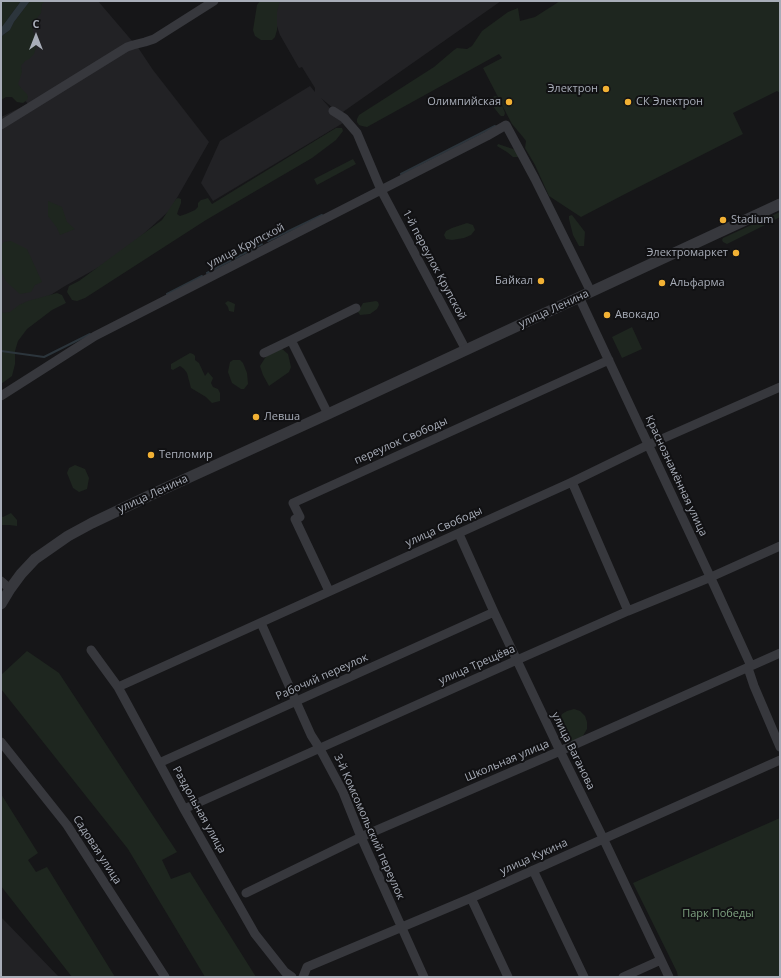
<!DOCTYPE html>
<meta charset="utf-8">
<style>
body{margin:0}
#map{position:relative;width:781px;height:978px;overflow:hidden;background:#161618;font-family:"Open Sans",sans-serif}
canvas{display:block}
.frame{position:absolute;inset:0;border:2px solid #a8adb8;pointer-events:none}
.north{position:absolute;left:16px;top:16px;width:40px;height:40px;-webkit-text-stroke:3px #111113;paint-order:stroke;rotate:0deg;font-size:11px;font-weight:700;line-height:16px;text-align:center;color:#a8adb8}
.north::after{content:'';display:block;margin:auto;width:14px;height:18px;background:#a8adb8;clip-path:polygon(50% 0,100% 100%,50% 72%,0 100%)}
</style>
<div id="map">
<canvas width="781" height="978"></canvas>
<div class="frame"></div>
<div class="north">С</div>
</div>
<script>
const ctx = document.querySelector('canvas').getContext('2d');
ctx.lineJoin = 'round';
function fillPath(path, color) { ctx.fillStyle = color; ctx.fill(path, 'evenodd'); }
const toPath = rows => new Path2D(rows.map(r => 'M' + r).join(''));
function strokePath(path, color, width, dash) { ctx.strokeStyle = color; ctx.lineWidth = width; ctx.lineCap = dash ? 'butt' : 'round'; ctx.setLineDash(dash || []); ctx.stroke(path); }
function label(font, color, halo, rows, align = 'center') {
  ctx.font = font + ' "Open Sans",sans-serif'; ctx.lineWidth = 4; ctx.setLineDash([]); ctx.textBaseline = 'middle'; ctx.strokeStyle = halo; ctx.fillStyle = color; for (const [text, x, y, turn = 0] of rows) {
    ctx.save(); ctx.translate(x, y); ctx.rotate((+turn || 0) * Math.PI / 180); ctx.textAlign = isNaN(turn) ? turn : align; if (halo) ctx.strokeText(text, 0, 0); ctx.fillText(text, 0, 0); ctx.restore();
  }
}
const built = toPath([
 [42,1,98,1,139,49,153,70,209,142,170,210,139,238,108,262,65,286,1,326,1,117,28,104,8,81,31,33],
 [278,1,501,1,340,114,321,98,343,123,213,201,201,183,220,141,310,86,315,92,315,88,302,67,299,68,280,35,275,20],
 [1,917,59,977,1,977]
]);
const green = toPath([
 [1,1,21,1,1,28],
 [30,1,45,1,42,4,41,13,32,25,36,47,34,54,29,59,25,61,21,66,22,72,18,84,21,88,27,94,28,97,27,100,23,103,17,102,12,97,6,97,1,100,1,38,3,35,10,30,14,22],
 [260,1,280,1,277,12,277,30,275,37,272,40,261,40,255,36,253,30,257,5],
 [560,1,780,1,780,93,777,91,733,113,743,134,625,194,581,217,549,196,535,165,525,148,526,141,523,137,512,124,501,103,505,113,504,116,501,116,499,114,492,105,492,101,493,97,495,96,498,97,483,68,502,58,499,54,367,127,362,126,359,125,357,122,357,119,359,115,434,67,454,50,457,48,467,49,472,46,482,31,508,12,518,8,520,21,535,17],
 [336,128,342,128,343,131,336,140,312,158,206,220,85,298,77,301,72,300,67,292,69,286,79,281,162,220,176,199,178,198,181,199,181,203,178,211,177,214,180,216,186,214,195,210,198,207,198,203,201,200,205,199,208,198,212,204],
 [498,144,516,150,519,157,513,157,507,152,497,146],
 [353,159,356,164,317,185,314,179],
 [48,201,62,207,67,222,75,229,60,235,57,228,48,216],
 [780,212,780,217,767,224,727,244,723,242,722,240,723,238],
 [572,215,585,232,584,246,579,246,573,235,569,219,569,216],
 [467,223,473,225,475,230,471,235,464,238,452,240,446,239,444,235,446,231,452,228],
 [11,241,27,249,42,282,35,285,31,292,20,294,12,287,6,281,1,271,1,245,4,242],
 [57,293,62,295,66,303,52,310,27,329,18,341,15,351,15,364,12,376,1,384,1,310,3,313,10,312,19,305,28,301],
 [228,301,235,304,234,312,229,311,228,307,225,303],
 [376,301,378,302,379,305,377,309,370,314,360,315,358,312,363,303],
 [632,327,642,349,622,358,612,337],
 [275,348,281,348,288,354,291,367,289,372,269,386,263,375,260,366,265,358],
 [190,353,193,354,195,356,195,360,199,363,205,376,208,372,213,378,211,383,213,387,218,389,220,393,220,401,212,403,206,397,191,388,187,373,184,369,180,366,173,370,171,369,171,364],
 [233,360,240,360,243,363,247,373,248,384,244,389,241,389,232,383,228,372,230,362],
 [75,465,85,469,89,478,87,489,79,492,73,488,67,473,69,468],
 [11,513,17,520,17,526,9,525,1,525,1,516,3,517],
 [27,651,59,673,177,852,162,860,171,879,190,872,256,977,205,977,128,849,1,689,1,675],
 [574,709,580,711,585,716,587,722,587,729,581,739,570,742,563,739,560,734,558,724,562,714,567,711],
 [1,794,38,853,28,860,36,872,47,867,115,977,72,977,1,886],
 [780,818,780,977,678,977,677,972,633,883]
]);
const water = toPath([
 [21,1,30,1,14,22,10,30,3,35,1,38,1,28]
]);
const stream = toPath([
 [401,174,495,126],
 [268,241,322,215],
 [207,273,262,244],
 [167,294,202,276],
 [1,351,44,357,90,334]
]);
const minor = toPath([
 [333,111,344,118,357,133,381,190,466,350],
 [1,125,127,47,133,45,145,42,154,39,214,1],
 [579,297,714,585,751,666],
 [264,353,291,340],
 [1,396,95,336,381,190,487,136,506,125,535,179,591,292],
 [328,414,291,340,356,308],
 [572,482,628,611],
 [459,534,494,612,560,751,604,840,669,977],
 [1,581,10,589],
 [329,591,295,519,300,517,293,503,609,360],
 [261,623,311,735,320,749,343,792,361,837,424,977],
 [91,650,118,687,184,809,255,934,285,972,292,977],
 [748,668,754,686,780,747],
 [118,687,572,482,648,445,780,387],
 [1,742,67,825,165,977],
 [159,763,494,612],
 [184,809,517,660,628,611,711,577,780,546],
 [533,870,584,977],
 [246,893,361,837,560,751,780,653],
 [471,898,508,977],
 [303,977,307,967,471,898,780,760],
 [623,977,661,960]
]);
const tertiary = toPath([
 [1,604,10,589,21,574,35,559,68,536,92,523,157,492,328,414,780,204]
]);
const markers = [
 [606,89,4,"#f2b134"],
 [509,102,4,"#f2b134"],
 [628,102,4,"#f2b134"],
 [723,220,4,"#f2b134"],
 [736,253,4,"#f2b134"],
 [541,281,4,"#f2b134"],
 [662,283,4,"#f2b134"],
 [607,315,4,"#f2b134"],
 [256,417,4,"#f2b134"],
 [151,455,4,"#f2b134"]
];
const poiNames = [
 ["Электрон",598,89,"right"],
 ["Олимпийская",501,102,"right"],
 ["СК Электрон",636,102],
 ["Stadium",731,220],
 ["Электромаркет",728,253,"right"],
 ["Байкал",533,281,"right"],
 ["Альфарма",670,283],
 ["Авокадо",615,315],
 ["Левша",264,417],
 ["Тепломир",159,455]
];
const streetNames = [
 ["улица Крупской",246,246,-27],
 ["1-й переулок Крупской",434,265,62],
 ["улица Ленина",554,309,-25],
 ["переулок Свободы",401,441,-24],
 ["Краснознамённая улица",676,476,65],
 ["улица Ленина",153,494,-25],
 ["улица Свободы",444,527,-24],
 ["улица Трещёва",477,665,-24],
 ["Рабочий переулок",322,677,-24],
 ["улица Ваганова",573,751,64],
 ["Школьная улица",507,761,-23],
 ["Раздольная улица",199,810,61],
 ["3-й Комсомольский переулок",369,827,66],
 ["Садовая улица",97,850,57],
 ["улица Кукина",534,857,-24]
];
const parkNames = [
 ["Парк Победы",718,914]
];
fillPath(built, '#222225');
fillPath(green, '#1e261f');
fillPath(water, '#2c353c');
strokePath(stream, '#2c353c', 2);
strokePath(minor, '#37383d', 9);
strokePath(tertiary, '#37383d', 11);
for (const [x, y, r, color] of markers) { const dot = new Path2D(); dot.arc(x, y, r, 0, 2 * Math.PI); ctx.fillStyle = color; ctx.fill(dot); strokePath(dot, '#111113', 1.5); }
label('11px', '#a8adb8', '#111113', poiNames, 'left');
label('11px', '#a8adb8', '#111113', streetNames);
label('11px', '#7fa381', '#111113', parkNames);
</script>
